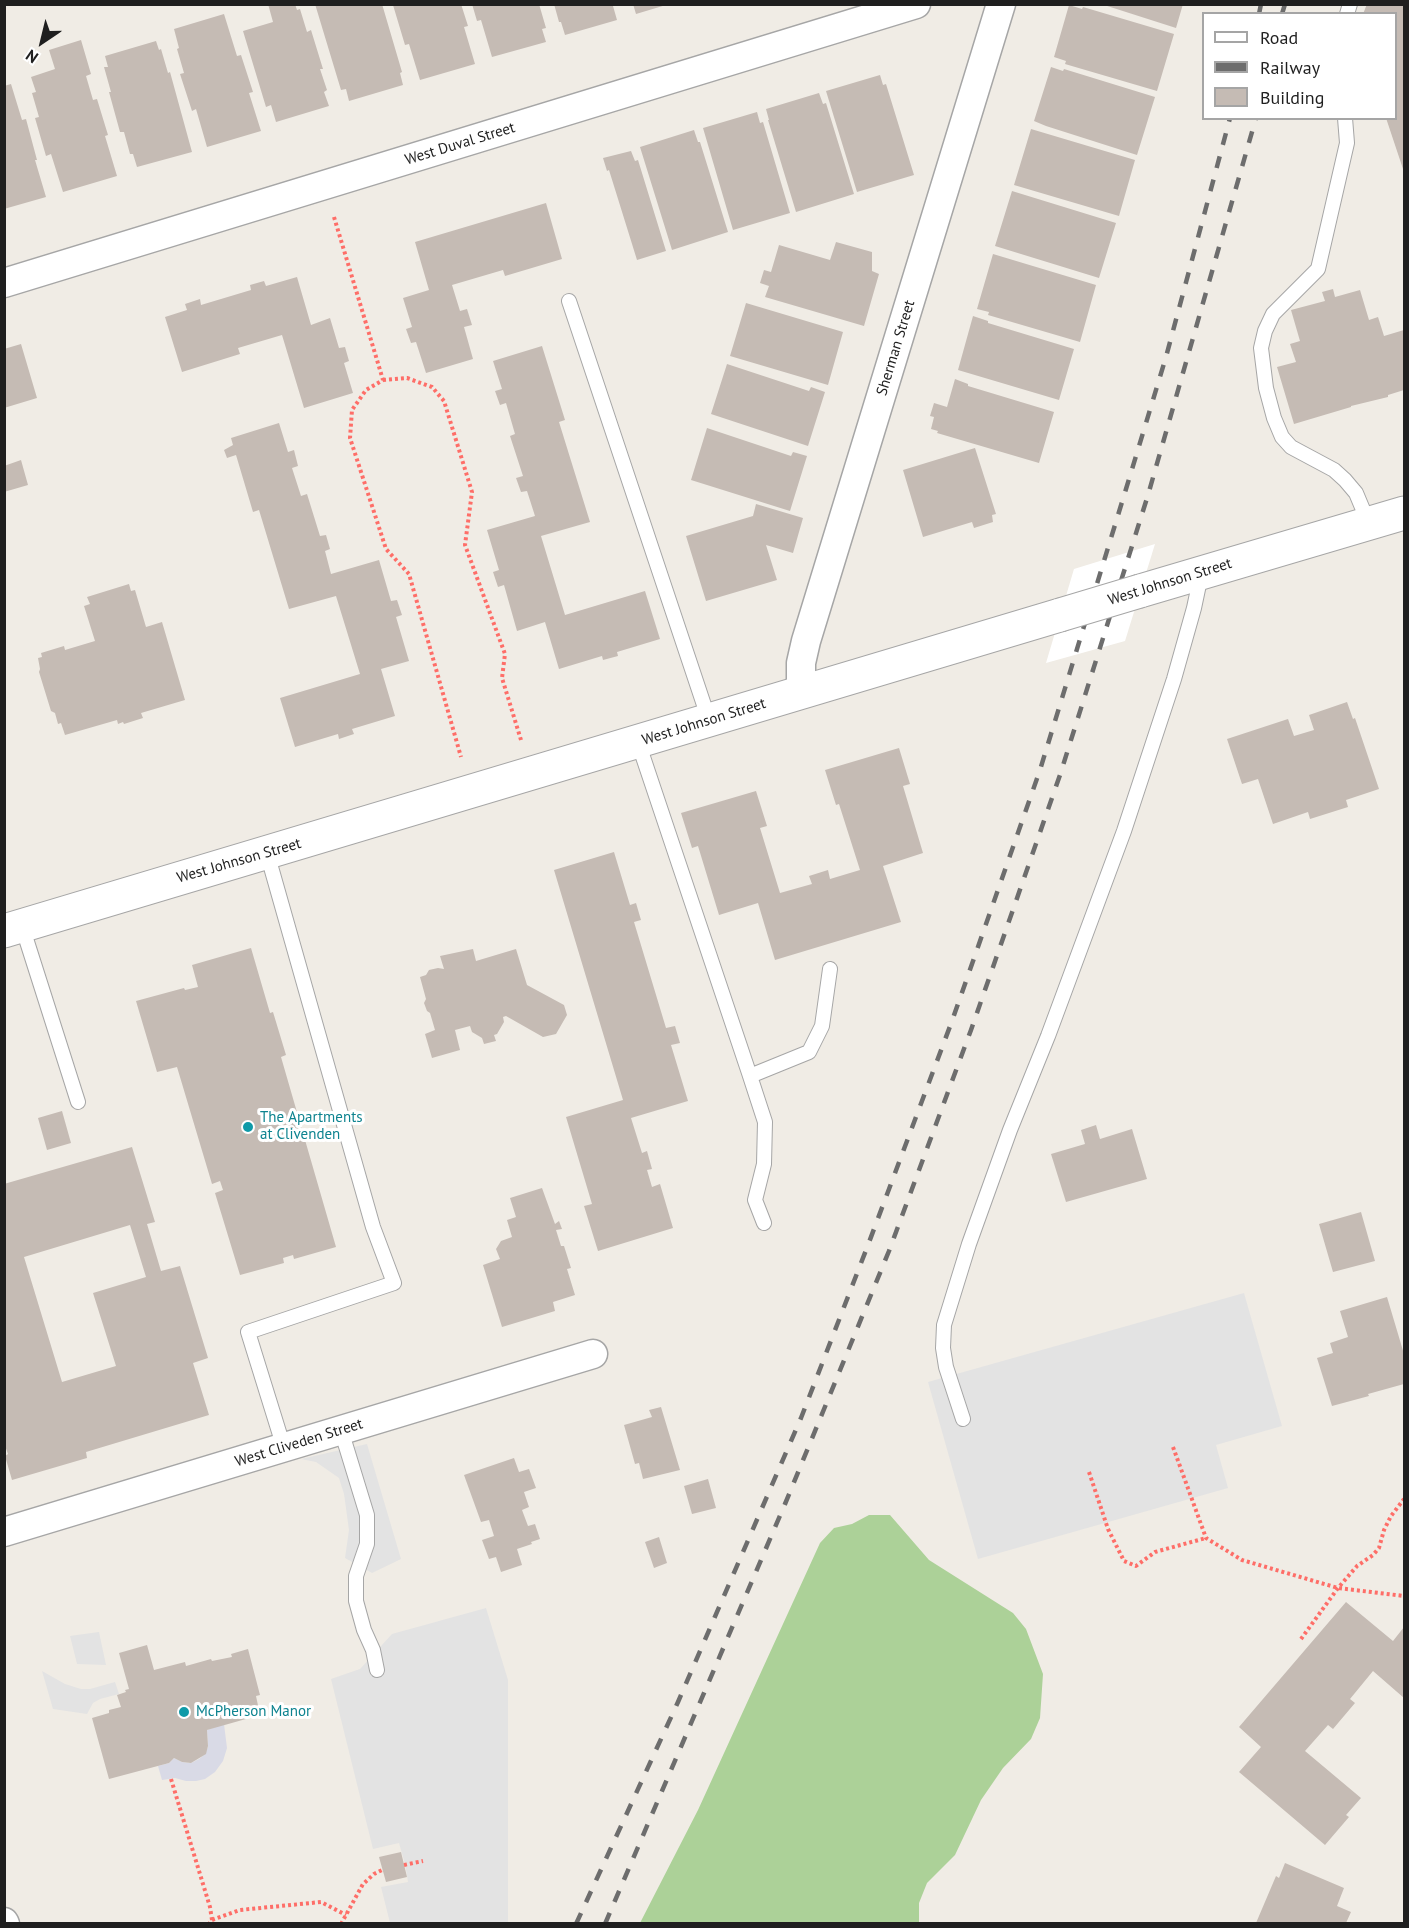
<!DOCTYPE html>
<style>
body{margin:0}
#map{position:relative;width:1409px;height:1928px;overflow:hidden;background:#f0ece5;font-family:"PT Sans",sans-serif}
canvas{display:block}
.frame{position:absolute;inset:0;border:6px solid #1f1f1f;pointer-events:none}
.legend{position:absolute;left:1202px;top:12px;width:195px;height:108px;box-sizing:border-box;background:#fff;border:2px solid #a5a5a5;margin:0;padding:8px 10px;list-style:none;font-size:18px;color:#1f1f1f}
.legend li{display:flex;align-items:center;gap:12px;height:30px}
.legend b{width:30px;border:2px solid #a5a5a5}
.north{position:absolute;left:12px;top:12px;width:60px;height:60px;-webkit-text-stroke:4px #fff;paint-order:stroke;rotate:215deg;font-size:16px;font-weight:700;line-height:24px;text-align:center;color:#1f1f1f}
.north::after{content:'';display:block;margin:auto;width:21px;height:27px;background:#1f1f1f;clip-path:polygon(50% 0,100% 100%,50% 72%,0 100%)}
</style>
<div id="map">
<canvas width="1409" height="1928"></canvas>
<div class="frame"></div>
<ul class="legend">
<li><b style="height:8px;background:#fff"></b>Road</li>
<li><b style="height:8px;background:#6d6d6d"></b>Railway</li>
<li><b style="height:16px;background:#c5bbb4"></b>Building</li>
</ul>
<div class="north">N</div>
</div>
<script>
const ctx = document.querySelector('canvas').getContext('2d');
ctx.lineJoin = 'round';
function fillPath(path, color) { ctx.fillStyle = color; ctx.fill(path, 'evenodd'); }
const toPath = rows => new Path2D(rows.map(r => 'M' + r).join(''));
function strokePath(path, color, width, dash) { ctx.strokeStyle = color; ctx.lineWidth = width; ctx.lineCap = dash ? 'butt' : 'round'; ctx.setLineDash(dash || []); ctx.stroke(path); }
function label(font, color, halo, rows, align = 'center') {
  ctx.font = font + ' "PT Sans",sans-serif'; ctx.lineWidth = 6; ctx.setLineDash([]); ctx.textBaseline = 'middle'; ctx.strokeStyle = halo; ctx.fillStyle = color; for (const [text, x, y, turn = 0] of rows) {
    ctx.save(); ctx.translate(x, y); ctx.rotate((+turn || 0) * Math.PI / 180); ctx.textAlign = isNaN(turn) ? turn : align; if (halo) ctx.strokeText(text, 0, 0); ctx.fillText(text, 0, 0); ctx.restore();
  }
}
const forest = toPath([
 [869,1515,890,1515,929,1560,1013,1613,1026,1629,1043,1674,1040,1718,1031,1739,1003,1768,981,1800,955,1855,927,1883,919,1903,919,1923,640,1923,698,1810,820,1543,834,1528,852,1524]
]);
const parking = toPath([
 [1244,1293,1282,1426,1216,1445,1228,1488,978,1559,928,1382],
 [367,1444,401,1559,372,1573,345,1558,349,1530,344,1494,339,1478,316,1462,301,1459],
 [486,1608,508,1680,508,1923,390,1923,381,1887,408,1882,405,1864,399,1843,373,1849,331,1679,360,1669,392,1634],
 [99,1632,106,1665,77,1664,70,1636],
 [42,1671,65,1684,81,1689,90,1689,115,1682,119,1694,100,1699,93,1703,87,1714,53,1709]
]);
const plaza = toPath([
 [224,1724,227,1748,223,1761,215,1772,205,1779,196,1781,186,1781,175,1778,162,1780,158,1766,169,1763,174,1758,182,1762,191,1763,199,1759,205,1754,208,1747,207,1730]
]);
const pier = toPath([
 [1155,544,1125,641,1046,663,1074,569]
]);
const building = toPath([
 [268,4,295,4,297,10,300,9,307,32,311,30,323,69,320,69,327,90,324,92,329,106,276,122,271,105,266,107,243,31,273,22],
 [315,4,382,4,402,72,400,73,403,85,349,101,346,89,341,90],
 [461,4,468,26,464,27,475,64,420,80,409,44,405,45,393,5],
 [472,4,539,4,546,28,542,29,546,42,492,57,481,20,477,21],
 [554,4,617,4,613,6,617,20,565,35,561,22,559,22],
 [633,4,666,4,666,5,636,14],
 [1101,4,1183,4,1176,28],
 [1367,4,1404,4,1404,172,1386,118,1396,118,1396,14,1363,14],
 [1069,5,1082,9,1083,7,1174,34,1157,91,1065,64,1066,61,1054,57],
 [224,14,237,56,241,55,253,92,249,93,261,131,207,147,196,109,192,111,180,74,184,73,177,49,179,48,174,29],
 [81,40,91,74,86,76,93,100,97,99,108,135,105,136,117,176,63,192,51,154,46,156,35,118,39,117,32,93,36,92,31,77,55,69,49,50],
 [156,41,159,50,161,49,168,73,170,72,192,152,137,167,133,154,130,154,124,132,120,132,109,92,111,92,104,67,108,67,105,56],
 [1051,67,1063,71,1064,69,1155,97,1137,155,1046,126,1034,121],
 [880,75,883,85,886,84,914,175,857,192,826,91],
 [11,84,22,120,26,119,37,160,35,160,46,197,4,209,4,86],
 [819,93,823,104,826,103,854,194,796,212,768,120,769,120,766,109],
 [757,112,760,123,763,122,790,213,733,230,703,128],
 [1031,129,1135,160,1119,216,1014,185],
 [694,130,698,142,700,142,728,232,672,250,640,147],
 [631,151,635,161,638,160,666,251,637,260,609,170,607,171,603,158],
 [1012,191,1116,223,1099,278,995,246],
 [546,203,562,259,505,276,503,270,452,285,460,311,467,309,472,325,464,327,473,359,426,373,416,342,411,343,406,329,412,327,403,298,429,290,415,242],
 [836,242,872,252,872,271,879,274,864,326,765,297,769,286,760,283,764,270,771,272,779,245,830,260],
 [993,254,1096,285,1080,342,988,315,989,312,977,309],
 [297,277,311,325,330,318,339,348,345,347,349,361,344,363,353,393,304,408,282,335,238,348,240,354,182,372,165,317,187,310,185,304,200,299,201,305,251,290,250,285,264,281,266,286],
 [1333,289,1335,297,1360,290,1369,320,1378,317,1384,336,1404,330,1404,390,1388,395,1388,397,1351,406,1351,407,1294,424,1277,367,1296,362,1290,344,1300,341,1291,310,1325,301,1322,292],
 [746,303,843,332,828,385,730,356],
 [973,316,988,321,988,323,1074,349,1059,400,958,370],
 [21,344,37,398,4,408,4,349],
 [542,346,565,420,559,422,590,522,541,536,565,615,645,591,660,639,617,652,618,656,603,660,602,656,559,669,545,622,517,631,504,585,498,587,493,572,499,570,487,530,535,516,527,491,521,492,516,478,523,476,510,436,515,434,506,403,500,405,495,391,502,389,493,361],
 [727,364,809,391,811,387,825,392,808,446,711,414],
 [955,379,968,384,968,386,1054,412,1039,463,937,433,938,431,931,429,934,417,930,416,934,403,947,407],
 [279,423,288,452,294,450,298,466,292,468,301,496,307,494,320,536,326,535,330,549,325,551,331,574,379,560,391,601,397,600,402,615,396,617,409,661,381,669,395,716,352,729,354,734,339,739,338,734,295,747,280,698,360,674,336,596,289,609,259,510,253,512,236,455,227,458,224,450,233,445,231,438],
 [707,428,791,456,793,452,807,456,790,511,691,480],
 [975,448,996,514,992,515,993,522,974,528,972,522,923,537,903,470],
 [21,460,28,485,4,492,4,466],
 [756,504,803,518,793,553,766,545,777,580,706,601,686,536,753,516],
 [129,584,131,591,135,590,146,627,162,622,185,700,141,713,143,718,124,724,123,722,118,724,117,720,65,735,61,723,58,724,55,713,51,711,39,672,40,669,38,658,42,657,41,653,64,646,65,650,95,641,84,606,90,604,87,597],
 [1347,702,1353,719,1355,718,1379,789,1346,800,1348,807,1310,819,1308,812,1273,824,1258,779,1242,784,1227,739,1288,719,1294,736,1314,730,1309,715],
 [899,748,910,784,903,786,923,853,883,866,901,922,775,960,758,903,719,915,698,846,692,848,681,813,756,791,767,826,760,828,780,893,812,884,809,876,828,870,830,879,860,870,839,804,836,805,825,770],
 [614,852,630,905,636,903,641,920,634,922,666,1028,675,1026,680,1043,671,1045,688,1101,631,1118,642,1153,647,1151,652,1169,647,1170,652,1187,660,1184,673,1228,598,1251,584,1206,592,1204,566,1117,623,1100,554,870],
 [251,948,270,1013,273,1012,286,1055,281,1057,336,1247,294,1259,293,1255,283,1258,284,1263,240,1275,215,1193,223,1190,220,1181,212,1184,177,1067,157,1072,136,1001,184,988,185,990,198,987,192,965],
 [473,949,476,961,516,949,527,985,564,1005,567,1015,556,1034,543,1037,506,1016,503,1017,504,1022,497,1034,494,1035,496,1041,484,1044,482,1038,472,1032,470,1026,455,1030,460,1050,432,1058,425,1034,435,1030,430,1013,427,1011,424,1003,426,999,420,977,426,975,429,970,438,968,444,969,440,956],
 [62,1111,71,1143,47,1150,38,1118],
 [1096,1125,1100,1139,1132,1129,1147,1179,1066,1202,1051,1154,1085,1144,1081,1130],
 [132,1147,155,1222,147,1224,161,1271,180,1266,208,1358,193,1363,209,1415,86,1452,87,1458,12,1480,5,1456,8,1454,4,1443,4,1184],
 [130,1225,146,1277,93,1293,116,1366,62,1382,24,1257],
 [542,1188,555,1224,559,1221,562,1229,556,1230,561,1246,564,1246,571,1268,567,1269,575,1295,553,1302,555,1311,502,1327,483,1265,500,1259,496,1249,501,1241,512,1237,507,1220,516,1217,510,1198],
 [1361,1212,1375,1261,1333,1272,1319,1224],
 [1387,1297,1404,1354,1404,1384,1368,1394,1369,1396,1332,1406,1317,1358,1333,1353,1330,1343,1348,1337,1340,1311],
 [661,1407,680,1470,643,1479,639,1463,635,1464,624,1425,652,1417,649,1410],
 [514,1458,519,1472,529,1469,536,1488,524,1492,529,1507,522,1510,528,1526,535,1524,540,1539,531,1542,532,1544,517,1549,522,1565,501,1572,496,1557,489,1559,482,1540,494,1536,489,1520,481,1522,464,1475],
 [708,1479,716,1508,692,1514,684,1486],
 [659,1537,667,1563,654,1568,645,1542],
 [1346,1602,1393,1641,1404,1627,1404,1698,1373,1671,1350,1699,1355,1703,1333,1729,1328,1725,1305,1751,1361,1798,1346,1815,1349,1817,1325,1845,1239,1772,1261,1747,1239,1727],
 [147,1645,154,1670,185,1662,186,1666,211,1659,212,1661,232,1657,231,1654,248,1649,260,1695,256,1696,260,1715,207,1730,208,1746,206,1754,191,1763,182,1762,174,1758,169,1763,109,1779,92,1718,109,1713,109,1710,121,1707,117,1695,126,1692,125,1690,129,1689,119,1653],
 [401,1852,407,1877,386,1882,379,1857],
 [1285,1863,1344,1888,1337,1906,1351,1912,1346,1923,1256,1923,1276,1876,1279,1878]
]);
const path = toPath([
 [334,217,383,380,366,390,352,410,350,438,386,549,409,574,461,757],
 [383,380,407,378,432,387,444,401,472,492,465,545,505,654,502,678,521,740],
 [1173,1447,1206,1538,1242,1560,1338,1588,1404,1596],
 [1089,1472,1108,1529,1124,1561,1136,1566,1155,1552,1206,1538],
 [1301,1639,1338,1588,1357,1566,1373,1555,1379,1548,1384,1530,1391,1516,1404,1499],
 [171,1779,210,1907,212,1920,209,1924],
 [404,1865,423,1861],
 [212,1920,240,1910,321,1902,346,1915],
 [341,1924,363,1884,374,1874,382,1870]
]);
const service = toPath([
 [1347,14,1350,4],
 [1345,118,1347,143,1318,269,1273,314,1265,331,1261,348,1266,388,1274,418,1282,437,1291,447,1334,470,1345,480,1356,493,1369,524],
 [569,301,709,720],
 [638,742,750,1076,809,1052,822,1026,830,969],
 [267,853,373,1227,394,1283,248,1332,284,1448],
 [22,926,78,1102],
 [750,1076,765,1122,764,1164,755,1200,764,1223],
 [963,1419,946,1367,943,1348,944,1325,969,1244,1010,1130,1048,1036,1124,831,1174,679,1194,608,1201,575],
 [341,1430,367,1515,367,1544,356,1576,356,1601,364,1630,373,1650,377,1670]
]);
const minor = toPath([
 [4,283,916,4],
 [801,693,801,663,806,641,1001,4],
 [4,1532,593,1354],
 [4,1922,5,1924]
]);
const tertiary = toPath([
 [1140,591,1404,513],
 [4,931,1060,615]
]);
const rail = toPath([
 [1259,14,1261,4],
 [1282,14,1285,4],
 [576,1924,678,1702,801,1418,868,1245,952,1021,1040,770,1126,489,1166,357,1230,118],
 [605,1924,785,1504,889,1251,971,1030,1060,775,1148,495,1256,118]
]);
const tertiaryBridge = toPath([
 [1060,615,1140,591]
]);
const markers = [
 [248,1127,6,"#0f9aa8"],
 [184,1712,6,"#0f9aa8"]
];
const streetNames = [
 ["West Duval Street",460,144,-17],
 ["Sherman Street",896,348,-73],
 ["West Johnson Street",1170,582,-17],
 ["West Johnson Street",704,722,-17],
 ["West Johnson Street",239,861,-16],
 ["West Cliveden Street",299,1443,-17]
];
const cultureNames = [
 ["The Apartments",260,1118],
 ["at Clivenden",260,1135],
 ["McPherson Manor",196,1712]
];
fillPath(forest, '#acd198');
fillPath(parking, '#e3e3e3');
fillPath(plaza, '#d9dae6');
fillPath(pier, '#fff');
fillPath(building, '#c5bbb4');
strokePath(service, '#a6a6a6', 16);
strokePath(minor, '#a6a6a6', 31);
strokePath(tertiary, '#a6a6a6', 35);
strokePath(path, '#fe6e68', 4, [3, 3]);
strokePath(service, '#fff', 14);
strokePath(minor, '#fff', 28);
strokePath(tertiary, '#fff', 33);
strokePath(rail, '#6d6d6d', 4.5, [12, 12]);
strokePath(tertiaryBridge, '#a6a6a6', 35, []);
strokePath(tertiaryBridge, '#fff', 33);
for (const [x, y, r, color] of markers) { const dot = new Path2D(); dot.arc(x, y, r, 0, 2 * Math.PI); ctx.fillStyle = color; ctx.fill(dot); strokePath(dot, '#fff', 2); }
label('15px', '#1f1f1f', '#fff', streetNames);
label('15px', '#0d838f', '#fff', cultureNames, 'left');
</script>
